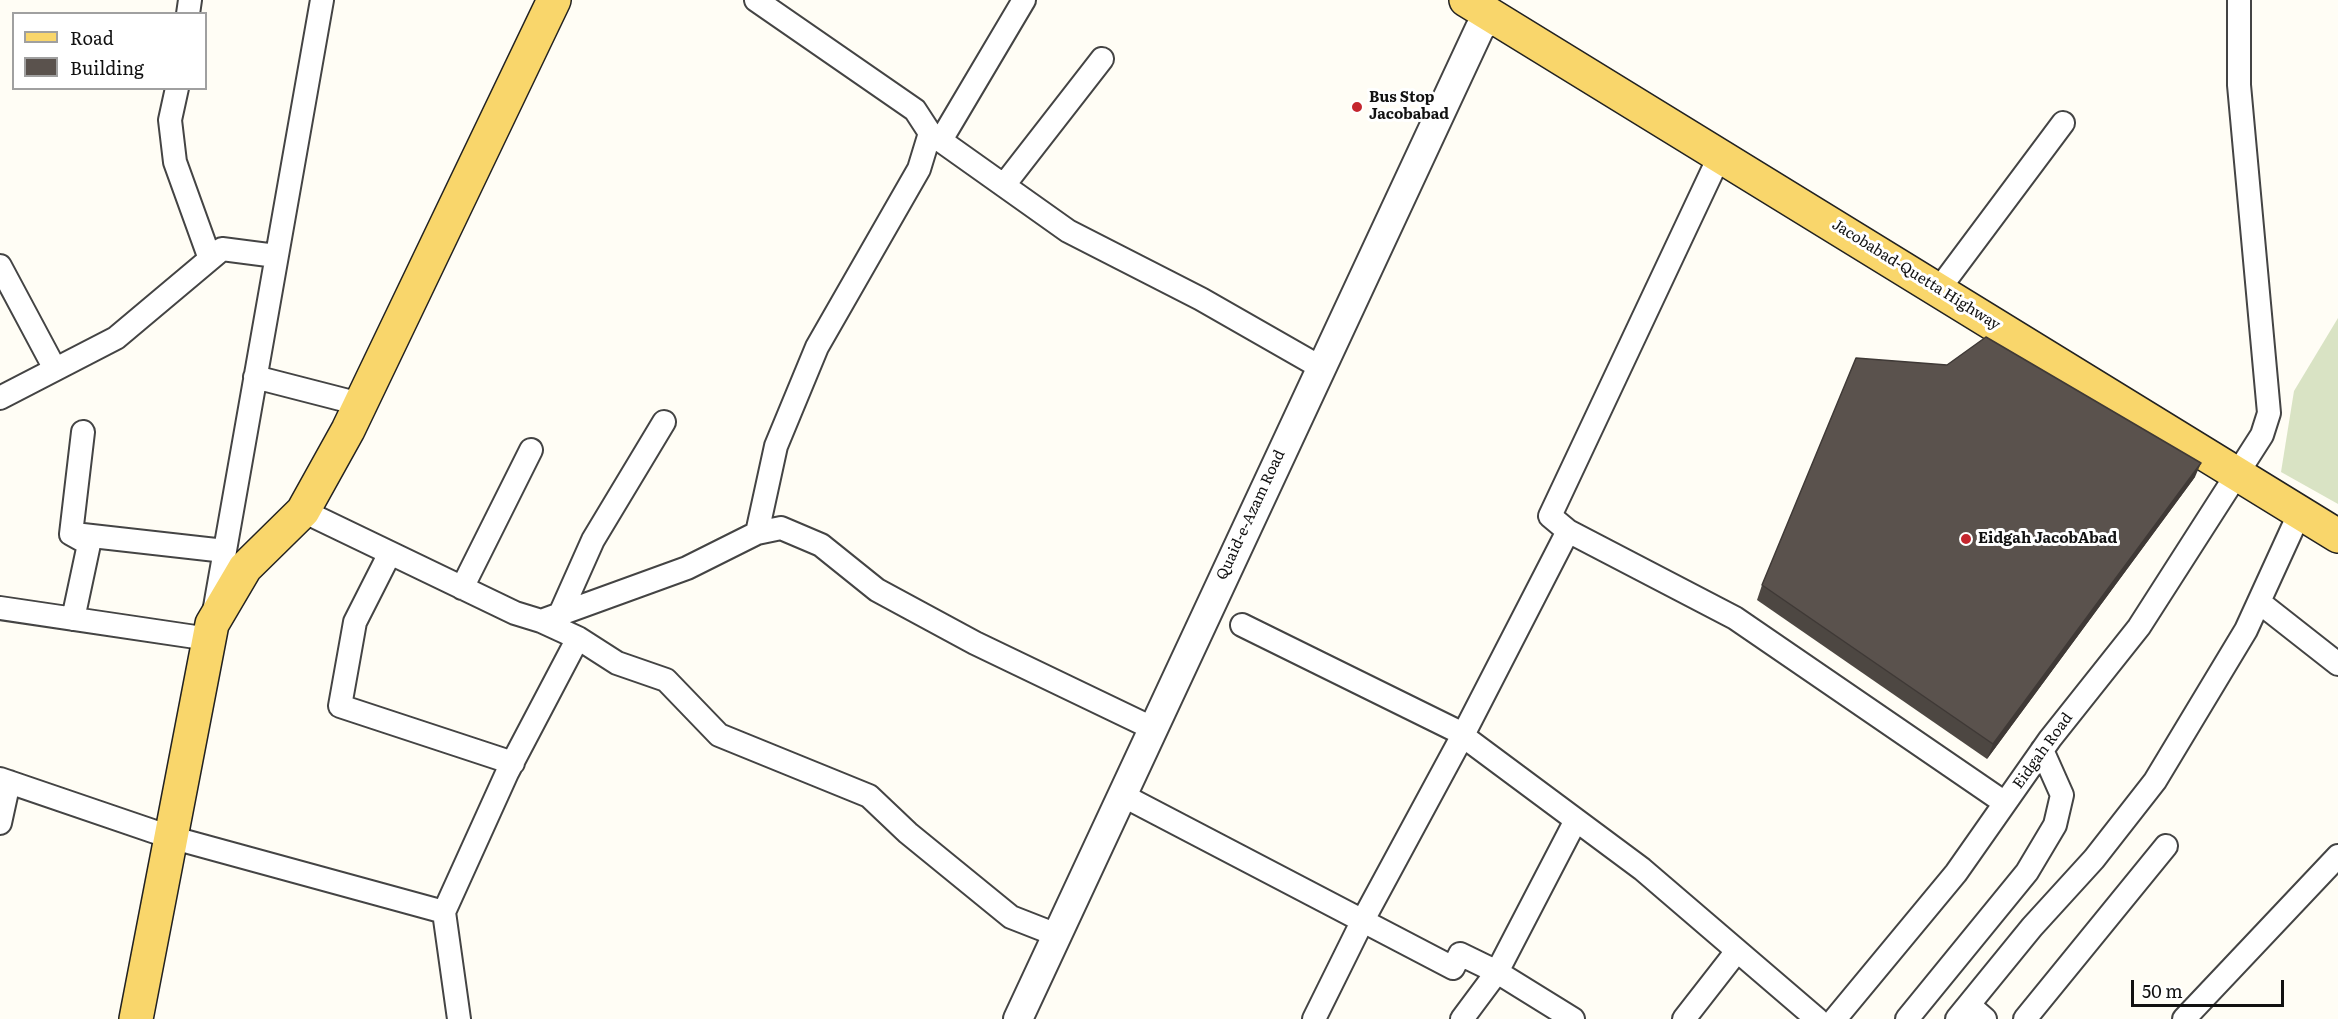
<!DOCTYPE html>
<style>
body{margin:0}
#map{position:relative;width:2338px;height:1019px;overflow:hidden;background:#fffdf5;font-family:Literata,serif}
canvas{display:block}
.legend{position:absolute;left:12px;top:12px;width:195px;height:78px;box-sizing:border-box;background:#fff;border:2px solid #a0a0a0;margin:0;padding:8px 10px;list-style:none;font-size:18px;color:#111}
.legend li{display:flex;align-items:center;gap:12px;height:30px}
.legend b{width:30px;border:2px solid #a0a0a0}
.scale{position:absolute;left:2131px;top:980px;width:153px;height:27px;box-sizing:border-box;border:3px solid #111;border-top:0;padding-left:8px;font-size:18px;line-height:21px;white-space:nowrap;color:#111;-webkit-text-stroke:4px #fff;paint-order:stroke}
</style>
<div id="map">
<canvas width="2338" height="1019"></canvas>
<ul class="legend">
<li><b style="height:8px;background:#f9d66b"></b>Road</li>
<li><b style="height:16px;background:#5a524d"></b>Building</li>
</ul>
<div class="scale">50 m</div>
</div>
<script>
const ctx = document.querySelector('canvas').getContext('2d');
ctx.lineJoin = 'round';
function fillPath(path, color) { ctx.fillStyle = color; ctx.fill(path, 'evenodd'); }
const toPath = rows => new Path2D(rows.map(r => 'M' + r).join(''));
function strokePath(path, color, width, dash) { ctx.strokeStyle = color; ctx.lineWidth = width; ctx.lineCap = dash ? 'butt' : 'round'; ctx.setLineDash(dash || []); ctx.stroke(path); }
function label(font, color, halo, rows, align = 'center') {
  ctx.font = font + ' Literata,serif'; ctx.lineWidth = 6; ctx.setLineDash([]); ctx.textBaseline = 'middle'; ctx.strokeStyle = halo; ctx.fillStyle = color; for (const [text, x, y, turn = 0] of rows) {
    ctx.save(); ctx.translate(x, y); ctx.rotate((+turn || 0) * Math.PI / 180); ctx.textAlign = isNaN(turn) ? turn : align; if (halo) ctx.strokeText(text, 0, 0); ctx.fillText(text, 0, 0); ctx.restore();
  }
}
const cemetery = toPath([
 [2338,318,2338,504,2281,472,2294,391]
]);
const minor = toPath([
 [188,14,190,0],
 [177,88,170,120,175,162,210,259],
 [930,133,1068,231,1201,299,1320,367],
 [941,140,1024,0],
 [1720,155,1550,516,1568,531,1735,618,2005,803],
 [1004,185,1102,59],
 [0,266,55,369],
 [1939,289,2063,123],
 [255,377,360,404],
 [0,398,116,338,222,249,276,256],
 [303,511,515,613,541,621,687,568,757,533,776,446,817,347,919,169,930,133,915,110,756,0],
 [757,533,781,528,821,545,877,590,975,643,1152,728],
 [74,534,225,551],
 [390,553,355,622,340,706,513,763],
 [462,588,531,450],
 [2259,602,2338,664],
 [215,607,322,0],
 [0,608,209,639],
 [560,614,593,540,664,422],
 [73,619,89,544,71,534,83,432],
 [541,621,578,638,617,663,666,680,719,735,869,796,908,833,1011,917,1057,935],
 [1242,625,1455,730,1642,869,1817,1019],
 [0,779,170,837,444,912],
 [1122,795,1453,968,1460,954,1497,972,1573,1019],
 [0,823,9,782],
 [1969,1005,1985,1019],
 [459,1019,444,912,507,773,578,638],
 [1314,1019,1363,920,1463,735,1568,531],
 [1462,1019,1497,972,1576,820],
 [1684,1019,1737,951],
 [1835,1019,1956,873,2050,739,2139,627,2262,435,2269,413,2239,85,2239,0],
 [1907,1019,2027,872,2055,825,2062,795,2042,750],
 [1957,1019,2032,927,2094,859,2155,781,2246,630,2300,512],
 [2025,1019,2166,846],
 [2184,1019,2338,856]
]);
const tertiary = toPath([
 [1018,1019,1480,28,1494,16]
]);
const primary = toPath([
 [1466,0,2338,536],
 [136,1019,212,624,245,568,303,511,348,430,554,0]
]);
const wall = toPath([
 [2195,477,1987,759,1757,600,1762,585]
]);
const shadedWall = toPath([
 [2201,463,2195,477,1987,759,1993,744]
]);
const building = toPath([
 [1986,337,2201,463,1993,744,1762,585,1856,358,1947,365,1986,337]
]);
const markers = [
 [1357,107,6,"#c4262e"],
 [1966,539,6,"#c4262e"]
];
const poiNames = [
 ["Bus Stop",1369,98],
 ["Jacobabad",1369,115],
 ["Eidgah JacobAbad",1978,539]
];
const streetNames = [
 ["Jacobabad-Quetta Highway",1916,275,32],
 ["Quaid-e-Azam Road",1251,515,-65],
 ["Eidgah Road",2043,751,-54]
];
fillPath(cemetery, '#d9e3c4');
strokePath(minor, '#444', 26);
strokePath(tertiary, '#444', 32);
strokePath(primary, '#222', 36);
strokePath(minor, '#fff', 22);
strokePath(tertiary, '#fff', 28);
strokePath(primary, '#f9d66b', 33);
fillPath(wall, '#4d4742');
fillPath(shadedWall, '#3f3936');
fillPath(building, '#5a524d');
strokePath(building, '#3f3936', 1.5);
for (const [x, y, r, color] of markers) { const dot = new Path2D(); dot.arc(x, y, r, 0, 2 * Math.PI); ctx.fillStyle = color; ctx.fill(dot); strokePath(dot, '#fff', 2); }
label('bold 15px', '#111', '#fff', poiNames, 'left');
label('15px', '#111', '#fff', streetNames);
</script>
